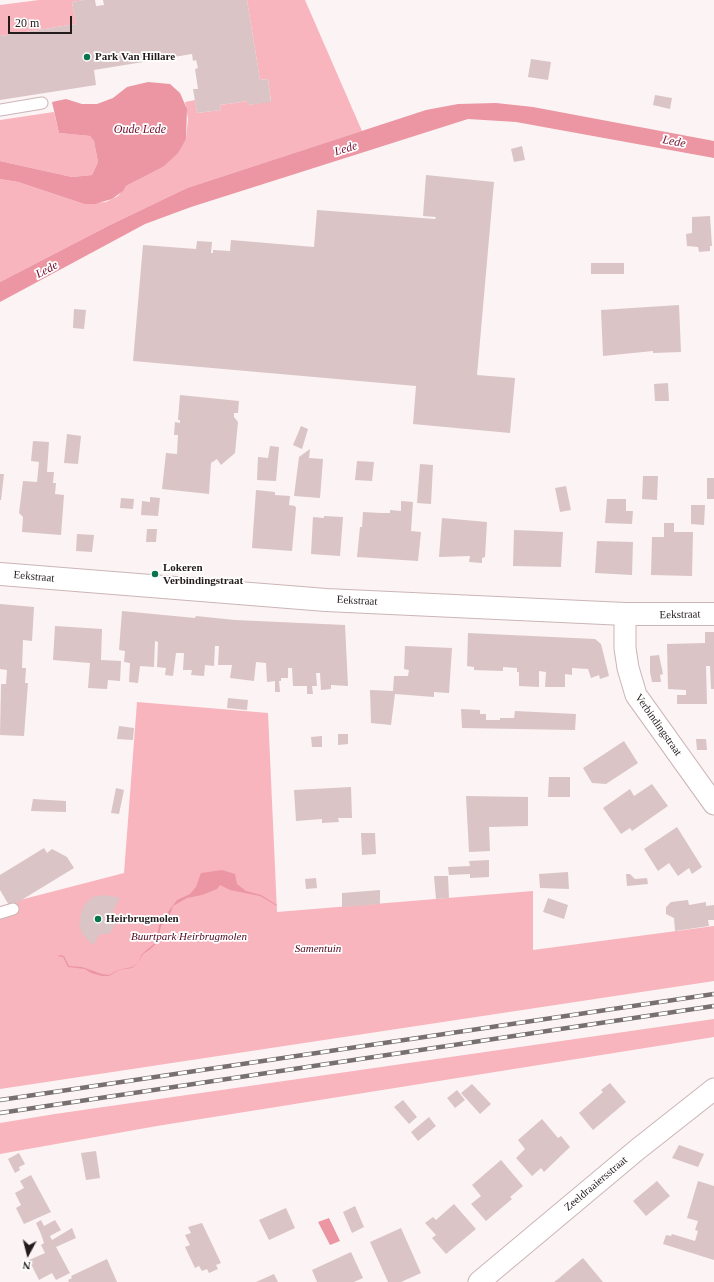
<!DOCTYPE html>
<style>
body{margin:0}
#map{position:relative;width:714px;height:1282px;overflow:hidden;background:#fcf3f4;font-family:Georgia,serif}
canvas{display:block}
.north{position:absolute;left:8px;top:1234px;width:40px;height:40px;-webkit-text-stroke:3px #fff;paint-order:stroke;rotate:187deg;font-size:11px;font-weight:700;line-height:16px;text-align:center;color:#231b1c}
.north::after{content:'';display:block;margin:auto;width:14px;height:18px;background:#231b1c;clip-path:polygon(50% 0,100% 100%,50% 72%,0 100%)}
.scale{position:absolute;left:8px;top:16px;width:64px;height:18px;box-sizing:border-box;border:2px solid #231b1c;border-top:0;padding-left:5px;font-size:12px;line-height:14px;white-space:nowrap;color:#231b1c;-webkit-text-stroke:3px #fff;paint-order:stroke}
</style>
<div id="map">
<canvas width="714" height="1282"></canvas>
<div class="north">N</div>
<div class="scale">20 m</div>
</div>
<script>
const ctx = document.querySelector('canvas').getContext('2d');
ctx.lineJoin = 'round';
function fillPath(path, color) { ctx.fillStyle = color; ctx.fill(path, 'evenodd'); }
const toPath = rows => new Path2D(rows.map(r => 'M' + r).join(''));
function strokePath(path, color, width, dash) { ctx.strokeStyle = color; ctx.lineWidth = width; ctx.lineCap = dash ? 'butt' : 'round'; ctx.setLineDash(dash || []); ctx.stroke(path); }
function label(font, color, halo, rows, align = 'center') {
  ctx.font = font + ' Georgia,serif'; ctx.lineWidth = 3.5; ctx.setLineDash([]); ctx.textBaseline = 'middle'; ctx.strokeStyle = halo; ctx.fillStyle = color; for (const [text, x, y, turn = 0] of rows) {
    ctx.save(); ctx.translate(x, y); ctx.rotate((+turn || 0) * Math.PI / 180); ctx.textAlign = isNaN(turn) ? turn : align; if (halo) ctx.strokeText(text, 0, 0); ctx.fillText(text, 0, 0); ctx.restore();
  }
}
const green = toPath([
 [39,0,84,0,72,2,76,24,0,36,0,5],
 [247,0,305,0,362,131,187,188,110,225,0,282,0,179,18,182,84,204,106,202,118,196,126,186,163,167,186,139,188,119,185,102,195,100,197,113,221,110,220,105,248,101,248,105,271,101,268,79,260,80],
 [54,112,59,133,90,136,94,141,98,162,92,175,72,177,0,161,0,120],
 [137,702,268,713,277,912,533,891,533,950,714,926,714,981,0,1089,0,906,8,904,10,907,20,900,124,873],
 [714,1019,714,1037,157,1126,0,1154,0,1123,55,1114]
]);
const water = toPath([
 [148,82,170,84,180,93,187,109,186,139,178,153,163,167,126,186,123,191,112,199,95,204,84,204,18,182,0,179,0,161,72,177,92,175,98,162,94,141,90,136,59,133,52,102,66,99,82,104,97,104,113,98,127,87],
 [496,103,533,107,714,141,714,158,516,122,468,119,191,207,145,224,0,302,0,282,110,225,187,188,426,110,458,104],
 [222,870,235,874,237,884,246,891,261,895,277,905,277,906,260,896,230,890,220,885,217,889,202,895,187,898,173,906,170,914,161,926,158,940,157,943,149,950,143,954,138,963,132,968,119,970,109,976,102,976,91,973,85,969,68,967,63,957,57,956,61,955,64,956,69,966,82,967,102,974,109,975,118,970,132,967,138,963,142,954,156,942,159,926,162,920,177,900,190,894,196,887,201,873],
 [329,1218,340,1241,330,1245,318,1222]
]);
const building = toPath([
 [84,0,95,0,96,6,104,5,103,0,247,0,260,80,268,79,271,102,248,105,248,101,220,105,221,110,197,113,193,89,198,89,195,69,198,68,196,60,193,61,192,54,94,70,96,85,0,100,0,36,76,24,72,2],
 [531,59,551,62,548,80,528,77],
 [655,95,672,98,670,109,653,105],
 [522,146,525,160,514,162,511,149],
 [426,175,494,182,477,375,515,378,510,433,413,424,416,386,133,361,143,245,196,249,197,241,212,242,211,253,213,253,213,250,230,251,231,240,314,247,317,210,435,219,436,217,423,216],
 [710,216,712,246,710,246,710,251,699,252,698,247,687,246,686,234,692,233,692,217],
 [591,263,624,263,624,274,591,274],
 [679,305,681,352,653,353,653,351,603,356,601,310],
 [74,309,86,310,84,329,73,328],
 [668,383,669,401,655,401,654,384],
 [180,395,239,401,238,413,234,413,234,417,238,422,235,453,221,465,217,459,211,463,209,494,162,489,166,453,177,454,178,435,174,435,175,422,180,423,180,420,178,420],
 [301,426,308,429,302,449,293,445],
 [67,434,81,436,78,464,64,463],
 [33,441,49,442,47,472,54,472,53,483,56,483,55,494,64,495,61,535,22,532,23,517,19,513,23,481,37,482,39,462,31,461],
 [270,446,279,447,276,481,257,480,258,457,268,458],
 [310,449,309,458,323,459,320,498,294,496,299,457],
 [357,461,374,462,372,481,355,480],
 [420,464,433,465,431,504,417,503],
 [0,474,4,474,1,500,0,500],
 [643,476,658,476,657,500,642,499],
 [707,478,714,478,714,499,707,499],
 [566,486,571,510,560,512,555,488],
 [256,490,275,492,275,495,290,496,289,505,295,506,296,508,292,551,252,548],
 [150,497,160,498,158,516,141,515,142,501,150,502],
 [121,498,134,499,133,509,120,508],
 [607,499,626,499,626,511,633,511,632,524,605,523],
 [401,501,413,502,411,531,421,532,418,561,357,557,360,527,362,527,363,512,381,513,390,513,390,510,401,511],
 [691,505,705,505,704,525,691,524],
 [324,516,343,517,340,556,311,554,313,517,324,518],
 [442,518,487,522,485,557,482,558,482,563,469,562,470,556,439,557],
 [664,523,674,523,674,532,693,532,692,576,651,575,652,537,664,537],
 [147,529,157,529,156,542,146,542],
 [514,530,563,532,561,567,513,566],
 [77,534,94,535,92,552,76,551],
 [597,541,633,542,632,575,595,573],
 [0,604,34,607,32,641,23,640,22,668,26,668,25,683,28,683,24,736,0,735,1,684,6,684,7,670,0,669],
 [122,611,195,618,196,616,235,620,345,625,348,686,331,685,331,689,321,690,320,673,316,673,317,686,312,686,313,694,307,694,307,686,293,686,292,668,288,668,288,678,281,678,281,681,279,681,280,692,275,692,275,681,267,682,266,663,256,662,254,681,230,678,232,665,218,665,219,646,215,646,214,666,205,665,204,676,191,675,192,670,183,670,184,653,176,653,173,676,165,675,166,668,157,667,158,642,155,641,154,667,140,666,138,683,129,682,130,663,124,662,125,651,119,650],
 [55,626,102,629,101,660,121,661,120,681,108,680,107,689,88,688,90,663,53,660],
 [705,632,714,632,714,689,711,689,710,666,706,666,707,704,677,704,677,695,686,695,686,690,668,689,667,644,705,643],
 [468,633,595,639,601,644,609,676,600,679,599,675,591,678,588,669,572,668,572,675,565,674,565,687,545,687,546,672,539,671,539,687,519,686,519,672,517,672,517,668,503,667,503,671,474,670,474,667,467,666],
 [405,646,452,648,449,693,434,692,434,697,395,694,391,725,371,723,370,690,393,691,394,676,408,676,409,670,404,669],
 [659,655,663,674,660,675,661,682,652,682,650,672,650,656],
 [228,698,248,700,247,710,227,708],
 [461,709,480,710,480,714,486,714,486,720,500,720,500,718,514,718,515,711,576,714,575,730,462,728],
 [119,726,134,728,133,740,117,739],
 [338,734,348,734,348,744,338,745],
 [322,736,322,747,312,747,311,737],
 [696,739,706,739,707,750,697,750],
 [624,741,638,763,606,784,592,783,583,768],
 [549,777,570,777,570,797,548,797],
 [652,784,668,806,632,831,630,828,621,834,603,808,630,789,634,796],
 [351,787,352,818,338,818,339,822,322,823,322,819,296,821,294,790],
 [116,788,124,790,119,814,111,813],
 [466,796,528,797,528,826,489,827,490,851,469,852],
 [33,799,66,801,66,812,31,811],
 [677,827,702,867,692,874,689,868,678,876,669,863,658,871,644,849],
 [361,833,375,833,376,854,362,855],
 [44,848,47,853,52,849,67,857,74,868,10,907,0,890,0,875],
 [489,860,489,877,470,878,470,874,449,875,448,867,470,866,469,861],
 [568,872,569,889,540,888,539,874],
 [626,874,630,874,635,879,647,878,648,884,627,886],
 [434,876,448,876,449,898,436,899],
 [316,878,317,888,306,889,305,879],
 [380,890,380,904,342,907,342,893],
 [105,895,120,898,113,911,117,922,109,934,100,934,93,945,83,935,80,928,79,923,81,914,83,906,92,897],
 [548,898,568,905,564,919,543,912],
 [688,900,689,905,706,902,706,906,714,905,714,920,708,920,709,926,675,931,674,918,666,914,666,907,671,902],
 [610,1083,626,1102,593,1130,579,1113,603,1092,601,1090],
 [472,1084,491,1104,480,1114,461,1093],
 [457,1090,465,1100,455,1108,447,1098],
 [403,1100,417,1117,409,1124,394,1107],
 [429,1117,436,1126,418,1141,411,1132],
 [542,1119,558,1138,561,1136,570,1147,544,1172,541,1168,532,1176,516,1158,525,1149,518,1140],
 [679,1145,704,1154,698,1167,672,1158],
 [96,1151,100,1178,86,1180,81,1153],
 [19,1153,25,1164,19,1167,20,1170,15,1173,8,1159],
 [501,1160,523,1186,510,1197,512,1199,486,1221,471,1204,481,1196,472,1185],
 [31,1175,51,1212,24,1224,16,1208,21,1205,15,1193,24,1188,20,1181],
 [657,1181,670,1196,646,1216,633,1201],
 [698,1181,714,1186,714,1260,663,1244,666,1235,671,1236,672,1234,695,1241,698,1231,695,1230,698,1221,687,1218],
 [454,1204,476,1229,446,1254,432,1238,436,1235,425,1223,433,1217,436,1220],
 [355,1206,364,1227,352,1233,343,1212],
 [286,1208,295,1228,269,1240,259,1220],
 [41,1220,44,1226,55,1220,61,1230,50,1236,52,1240,72,1228,76,1238,56,1247,70,1273,56,1280,52,1273,39,1280,29,1260,45,1253,41,1245,44,1243,41,1234,36,1223],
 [202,1223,221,1263,216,1265,218,1269,209,1273,207,1269,202,1271,199,1266,195,1268,185,1247,190,1245,185,1235,191,1233,188,1227],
 [401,1228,421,1273,401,1282,388,1282,370,1242],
 [351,1252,363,1278,354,1282,317,1282,312,1270],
 [583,1258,603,1282,554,1282,558,1279],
 [107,1259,117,1282,69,1282,68,1280,72,1278,71,1276],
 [274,1274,278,1282,256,1282]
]);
const service = toPath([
 [0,110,42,103],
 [0,913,13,909]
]);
const minor = toPath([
 [625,614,625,648,628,668,636,695,714,804],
 [479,1282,638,1149,714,1089]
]);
const tertiary = toPath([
 [0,574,326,600,625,614,714,614]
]);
const rail = toPath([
 [0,1100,714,994],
 [0,1113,714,1006]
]);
const markers = [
 [87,57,4,"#08744d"],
 [155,574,4,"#08744d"],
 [98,919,4,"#08744d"]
];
const poiNames = [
 ["Park Van Hillare",95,57],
 ["Lokeren",163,568],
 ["Verbindingstraat",163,581],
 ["Heirbrugmolen",106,919]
];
const streetNames = [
 ["Eekstraat",34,577,5],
 ["Eekstraat",357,601,3],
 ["Eekstraat",680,615,-1],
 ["Verbindingstraat",658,725,55],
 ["Zeeldraaiersstraat",596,1184,-40]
];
const parkNames = [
 ["Buurtpark Heirbrugmolen",189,937],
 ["Samentuin",318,949]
];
const waterNames = [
 ["Oude Lede",140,130],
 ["Lede",674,142,10],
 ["Lede",346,149,-17],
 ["Lede",47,270,-28]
];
fillPath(green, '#f8b5bd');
fillPath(water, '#eb96a2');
fillPath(building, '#dac4c6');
strokePath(service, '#cbb5b7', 13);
strokePath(minor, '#cbb5b7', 23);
strokePath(tertiary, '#cbb5b7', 24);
strokePath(service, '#fff', 11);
strokePath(minor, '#fff', 21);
strokePath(tertiary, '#fff', 22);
strokePath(rail, '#786f70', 4.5);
strokePath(rail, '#fff', 3, [9]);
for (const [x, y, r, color] of markers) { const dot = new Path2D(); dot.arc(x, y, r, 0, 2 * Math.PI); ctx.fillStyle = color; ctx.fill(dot); strokePath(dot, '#fff', 1.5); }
label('bold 11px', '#231b1c', '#fff', poiNames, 'left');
label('11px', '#231b1c', '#fff', streetNames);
label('italic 11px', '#52071d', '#fff', parkNames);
label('italic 12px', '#720e2c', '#fff', waterNames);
</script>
